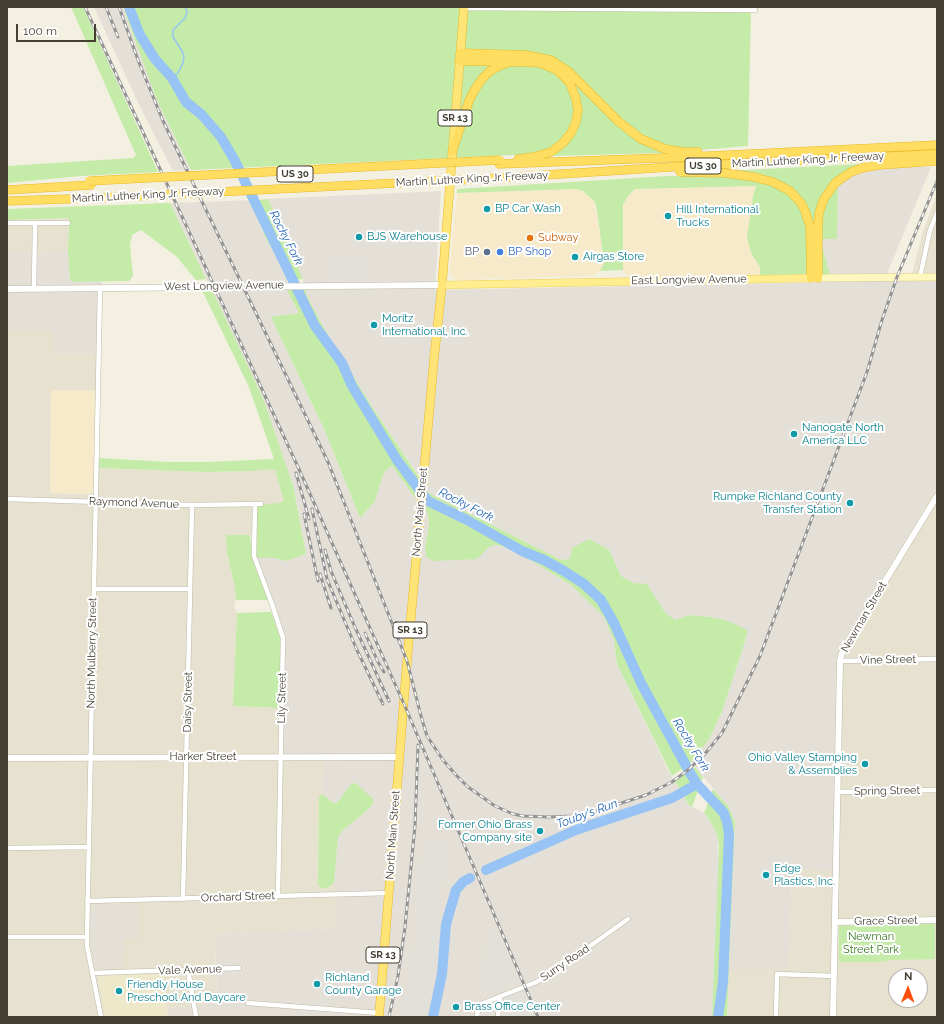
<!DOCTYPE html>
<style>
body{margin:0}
#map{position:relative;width:944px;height:1024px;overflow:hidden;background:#f3f0e2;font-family:Raleway,sans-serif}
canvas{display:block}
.frame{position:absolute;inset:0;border:8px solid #443f32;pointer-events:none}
.north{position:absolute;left:888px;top:968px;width:40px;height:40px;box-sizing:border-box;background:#fff;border:1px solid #b4b2ad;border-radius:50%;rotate:1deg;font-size:11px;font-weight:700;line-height:16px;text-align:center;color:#443f32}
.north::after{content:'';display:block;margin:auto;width:14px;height:18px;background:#ff4f0d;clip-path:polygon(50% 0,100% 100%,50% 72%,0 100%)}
.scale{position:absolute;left:16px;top:24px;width:80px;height:18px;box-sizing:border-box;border:2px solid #443f32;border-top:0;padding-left:5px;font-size:12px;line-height:14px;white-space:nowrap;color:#443f32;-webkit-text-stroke:3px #fff;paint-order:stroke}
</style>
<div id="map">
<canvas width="944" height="1024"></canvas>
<div class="frame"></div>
<div class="north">N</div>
<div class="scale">100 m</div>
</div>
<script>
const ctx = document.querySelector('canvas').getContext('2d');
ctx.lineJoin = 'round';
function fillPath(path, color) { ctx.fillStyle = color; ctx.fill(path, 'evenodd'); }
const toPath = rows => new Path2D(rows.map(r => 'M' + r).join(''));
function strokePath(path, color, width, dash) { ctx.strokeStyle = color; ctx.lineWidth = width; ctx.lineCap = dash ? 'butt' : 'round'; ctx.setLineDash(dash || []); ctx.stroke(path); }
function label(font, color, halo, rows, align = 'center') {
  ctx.font = font + ' Raleway,sans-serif'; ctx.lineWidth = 4; ctx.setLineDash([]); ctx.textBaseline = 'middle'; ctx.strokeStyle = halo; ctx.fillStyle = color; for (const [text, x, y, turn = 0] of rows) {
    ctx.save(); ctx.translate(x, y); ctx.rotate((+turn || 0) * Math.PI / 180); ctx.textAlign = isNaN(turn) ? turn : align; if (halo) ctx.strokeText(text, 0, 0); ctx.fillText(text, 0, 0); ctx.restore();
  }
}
const residential = toPath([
 [937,194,937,273,912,274,924,228],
 [69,218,68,252,7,253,7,220],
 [7,330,55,330,55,353,100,354,98,391,51,390,50,493,87,494,92,493,94,489,94,468,207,472,252,471,275,469,284,502,256,535,226,535,227,552,235,589,236,600,234,605,237,613,233,706,279,708,278,760,323,760,322,794,319,797,318,886,327,889,334,883,336,928,215,934,217,1003,167,1008,168,1017,7,1017],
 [937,486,937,1017,727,1017,729,969,789,969,792,869,838,654],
 [934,924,935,958,891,960,878,962,839,962],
 [896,976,920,976,920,1000,896,1000]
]);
const commercial = toPath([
 [756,186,753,196,752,255,760,267,760,275,634,277,625,274,623,270,623,204,629,195,635,189],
 [576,189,583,191,595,202,604,263,600,271,593,276,458,280,453,278,449,273,457,193],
 [51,390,98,391,94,489,92,493,87,494,50,493]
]);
const industrial = toPath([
 [94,7,123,7,156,98,191,170,173,171,141,109],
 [887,167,931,167,884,281,937,280,937,486,838,654,836,660,832,870,792,869,789,969,729,969,735,821,728,806,691,762,709,739,721,714,747,635,747,631,726,620,710,617,689,615,676,621,666,614,647,584,634,583,621,576,609,550,570,559,561,560,427,492,419,476,372,407,324,328,306,294,303,279,268,199,441,191,435,290,831,282,830,274,820,239,837,239,838,187,844,181,855,174,877,168],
 [257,200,255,206,256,213,265,237,287,274,287,288,300,313,271,317,324,429,360,518,375,501,384,472,392,466,428,514,429,524,425,549,497,545,505,547,527,558,571,585,604,616,614,641,617,664,668,770,689,805,704,813,710,821,717,834,719,861,712,1017,168,1017,167,1008,217,1003,215,934,336,928,334,883,338,837,342,831,364,813,373,804,352,783,337,803,333,803,322,794,323,760,278,760,281,643,268,600,252,558,274,558,286,561,306,554,293,485,263,398,170,203],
 [68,252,70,280,74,282,102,281,100,354,55,353,54,330,7,330,7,253],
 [137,904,138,938,123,938,122,968,95,969,90,943,90,905]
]);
const education = toPath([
 [163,974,168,1017,105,1017,98,976]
]);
const green = toPath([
 [71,7,83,7,158,172,81,176,7,183,7,166,133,158,136,155],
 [123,7,751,7,748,146,664,153,549,156,514,155,191,170,156,98],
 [860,164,877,168,855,174,844,181,838,187,837,239,820,239,830,274,760,275,760,267,752,255,747,238,753,196,756,186,635,189,629,195,623,204,623,270,600,271,604,263,597,210,595,202,583,191,576,189,457,193,457,189,667,176,686,176,727,171],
 [268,199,303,279,287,280,287,274,283,267,265,237,255,206,257,200],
 [170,203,206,279,196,280,176,256,141,230,132,235,130,245,133,276,129,281,74,282,70,280,68,252,69,218,7,220,7,209],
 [306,287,306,294,324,328,372,407,419,477,416,499,392,466,384,472,375,501,360,518,324,429,271,317,299,313,286,288],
 [201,288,211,288,263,398,293,485,306,554,286,561,274,558,257,558,256,506,284,502,275,469,252,471,207,472,99,468,99,458,169,462,209,462,274,459,249,387],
 [427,492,561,560,570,559,572,548,589,539,609,550,621,576,634,583,647,584,666,614,676,620,689,615,710,617,726,620,747,630,747,635,721,714,709,739,691,762,672,776,617,664,614,641,604,617,571,585,527,558,505,547,497,545,490,546,477,559,433,561,426,557,425,549,429,524,428,514,425,510],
 [226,535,250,535,252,558,268,600,236,600,235,588,227,552],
 [271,612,279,633,281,643,279,708,233,706,237,613],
 [695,767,703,777,692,807,689,805,675,781],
 [352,783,357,784,373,799,373,804,364,813,342,831,338,837,334,883,326,889,318,886,319,797,322,794,333,803,337,803],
 [713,789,728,806,735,821,727,1017,712,1017,719,847,717,834,710,821,704,813],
 [935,924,935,959,891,960,878,962,839,962,839,926]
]);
const parking = toPath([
 [331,259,365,259,365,279,331,279],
 [425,841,445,842,433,971,431,972,430,981,434,981,433,989,424,1017,401,1016,412,979],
 [488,931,495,931,516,980,485,993],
 [521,991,533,1017,503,1017,504,997],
 [496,1000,495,1017,481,1017,482,1008,485,1004]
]);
const stream = toPath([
 [172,78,178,73,183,63,184,56,182,51,173,37,173,30,185,18,187,13,186,7]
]);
const river = toPath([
 [129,7,140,35,155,59,172,78,186,102,202,115,221,137,235,161,315,326,342,363,352,386,397,460,428,501,467,520,522,551,544,560,564,571,584,584,601,600,614,623,641,683,690,773,697,784,724,813,727,822,729,834,723,982,718,1017],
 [486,870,576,830,672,798,697,784],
 [433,1017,442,974,446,924,456,890,463,882,470,878]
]);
const minor = toPath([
 [464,8,755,10],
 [7,223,68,223],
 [920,277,930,230,937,213],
 [34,288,35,223],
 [100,288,87,937,87,946,101,1017],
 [7,499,192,505,261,504],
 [255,504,254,556,272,604,283,638,278,896],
 [94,589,190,589],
 [840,661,937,659],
 [837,792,937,790],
 [7,848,89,847],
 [183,899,192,505],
 [87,901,388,893],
 [7,937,87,937],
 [188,970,196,1017],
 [92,973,239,968],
 [248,1003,379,1013],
 [477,1017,478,1009,481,1004,534,983,548,976,628,919],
 [498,1017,500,996],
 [776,1017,777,974,834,976]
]);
const tertiary = toPath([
 [7,289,442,285],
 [7,758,399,757],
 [836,922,937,920],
 [833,1017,840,661,842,653,849,640,937,496]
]);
const secondary = toPath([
 [818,278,937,277]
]);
const primary = toPath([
 [442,285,816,278]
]);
const trunk = toPath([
 [379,1017,407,661,434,359,442,285,464,7]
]);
const motorway = toPath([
 [460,53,526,55,551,60,568,71,619,122,641,139,665,149,683,152,698,152],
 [459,61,526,62,540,63,557,70,570,83,576,99,578,110,576,122,571,133,563,143,551,152,533,157,518,159],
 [452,152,469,101,475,89,482,79,490,71,499,66,507,63],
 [499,164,688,157,937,145],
 [680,172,725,173,754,177,773,182,790,191,801,203,805,211,810,226,811,278],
 [498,178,687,166,937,154],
 [7,190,91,185],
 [7,201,97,198],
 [818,278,818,226,819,213,824,199,835,183,851,172,862,168,879,165,937,161]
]);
const rail = toPath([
 [85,7,298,467,404,704,538,1017],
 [106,7,118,37],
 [119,7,138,60,163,121,328,462,407,661,421,716,427,736,443,760,455,774,468,787,495,806,513,814,523,816,549,817,572,816,600,810,646,795,672,782,688,770,704,755,722,733,760,656,867,372,882,320,897,277,937,181],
 [296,473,309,519],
 [312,509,327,579,356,648,383,704],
 [304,514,318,581],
 [325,550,331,571,354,625,389,701],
 [320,574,331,608],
 [365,633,378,662,384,672],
 [389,1017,398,976,405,927,415,826,418,745]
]);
const motorwayBridge = toPath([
 [89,181,500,160],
 [97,198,498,178]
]);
const markers = [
 [487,209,4,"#0f9aa8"],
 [668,216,4,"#0f9aa8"],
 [359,237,4,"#0f9aa8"],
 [530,238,4,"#e8710a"],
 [487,252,4,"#5c6f8a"],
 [500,252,4,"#3f7fe0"],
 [575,257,4,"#0f9aa8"],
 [374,325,4,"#0f9aa8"],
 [794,434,4,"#0f9aa8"],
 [850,503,4,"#0f9aa8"],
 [865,764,4,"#0f9aa8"],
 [540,831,4,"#0f9aa8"],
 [766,875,4,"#0f9aa8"],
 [317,984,4,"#0f9aa8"],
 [119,991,4,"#0f9aa8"],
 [456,1007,4,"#0f9aa8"]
];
const shields = [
 [455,118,34],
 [703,166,36],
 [295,174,36],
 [410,630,34],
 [383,955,34]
];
const shieldNames = [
 ["SR 13",455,118],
 ["US 30",703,166],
 ["US 30",295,174],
 ["SR 13",410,630],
 ["SR 13",383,955]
];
const streetNames = [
 ["Martin Luther King Jr. Freeway",808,160,-3],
 ["Martin Luther King Jr. Freeway",472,179,-3],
 ["Martin Luther King Jr. Freeway",148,195,-3],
 ["East Longview Avenue",689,280,-1],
 ["West Longview Avenue",224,286,-1],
 ["Raymond Avenue",134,503,2],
 ["North Main Street",420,512,-85],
 ["Newman Street",864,617,-60],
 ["North Mulberry Street",92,653,-89],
 ["Vine Street",888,660,-1],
 ["Lily Street",282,698,-89],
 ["Daisy Street",188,702,-89],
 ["Harker Street",203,757],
 ["Spring Street",887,791,-1],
 ["North Main Street",393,835,-86],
 ["Orchard Street",238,897,-2],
 ["Grace Street",886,921,-1],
 ["Surry Road",565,963,-34],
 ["Vale Avenue",190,970,-2]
];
const cultureNames = [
 ["BP Car Wash",495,209],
 ["Hill International",676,210],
 ["Trucks",676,223],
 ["BJS Warehouse",367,237],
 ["Airgas Store",583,257],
 ["Moritz",382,319],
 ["International, Inc.",382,332],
 ["Nanogate North",802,428],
 ["America LLC",802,441],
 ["Rumpke Richland County",842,497,"right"],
 ["Transfer Station",842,510,"right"],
 ["Ohio Valley Stamping",857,758,"right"],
 ["& Assemblies",857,771,"right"],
 ["Former Ohio Brass",532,825,"right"],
 ["Company site",532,838,"right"],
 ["Edge",774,869],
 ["Plastics, Inc.",774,882],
 ["Richland",325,978],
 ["County Garage",325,991],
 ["Friendly House",127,985],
 ["Preschool And Daycare",127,998],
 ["Brass Office Center",464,1007]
];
const foodNames = [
 ["Subway",538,238]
];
const serviceNames = [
 ["BP",479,252]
];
const shopNames = [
 ["BP Shop",508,252]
];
const parkNames = [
 ["Newman",871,937],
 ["Street Park",871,950]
];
const waterNames = [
 ["Rocky Fork",286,238,63],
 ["Rocky Fork",466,505,27],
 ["Rocky Fork",691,745,59],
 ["Touby's Run",587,814,-20]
];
fillPath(residential, '#e7e2d0');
fillPath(commercial, '#f7eaca');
fillPath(industrial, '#e4e0d7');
fillPath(education, '#ede8ca');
fillPath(green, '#c4eba7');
fillPath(parking, '#e2e0db');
strokePath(stream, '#98c4f5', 1.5);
strokePath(river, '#98c4f5', 10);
strokePath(minor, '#beb9a4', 5.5);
strokePath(tertiary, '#beb9a4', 7);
strokePath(secondary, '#d6cc8e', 8);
strokePath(primary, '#ecd256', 8);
strokePath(trunk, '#e9b926', 9);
strokePath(motorway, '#e9b926', 9);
strokePath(minor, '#fff', 4.5);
strokePath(tertiary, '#fff', 6);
strokePath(secondary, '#fff7c0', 7);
strokePath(primary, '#ffed8f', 7);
strokePath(trunk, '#ffe578', 8);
strokePath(motorway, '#ffdd61', 8);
strokePath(rail, '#939393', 3);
strokePath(rail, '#fff', 1.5, [4.5]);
strokePath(motorwayBridge, '#e9b926', 9, []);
strokePath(motorwayBridge, '#ffdd61', 8);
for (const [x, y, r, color] of markers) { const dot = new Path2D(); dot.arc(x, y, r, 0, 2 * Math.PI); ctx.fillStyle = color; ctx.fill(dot); strokePath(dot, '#fff', 1.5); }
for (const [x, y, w] of shields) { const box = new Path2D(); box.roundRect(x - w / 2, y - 8, w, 16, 3); ctx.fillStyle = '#fff'; ctx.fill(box); strokePath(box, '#443f32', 1); }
label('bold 10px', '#443f32', null, shieldNames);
label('11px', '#443f32', '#fff', streetNames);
label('11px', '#0d838f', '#fff', cultureNames, 'left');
label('11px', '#c56008', '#fff', foodNames, 'left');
label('11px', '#4e5e75', '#fff', serviceNames, 'right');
label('11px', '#366cbe', '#fff', shopNames, 'left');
label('11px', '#387a22', '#fff', parkNames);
label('italic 12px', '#2467b7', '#fff', waterNames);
</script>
